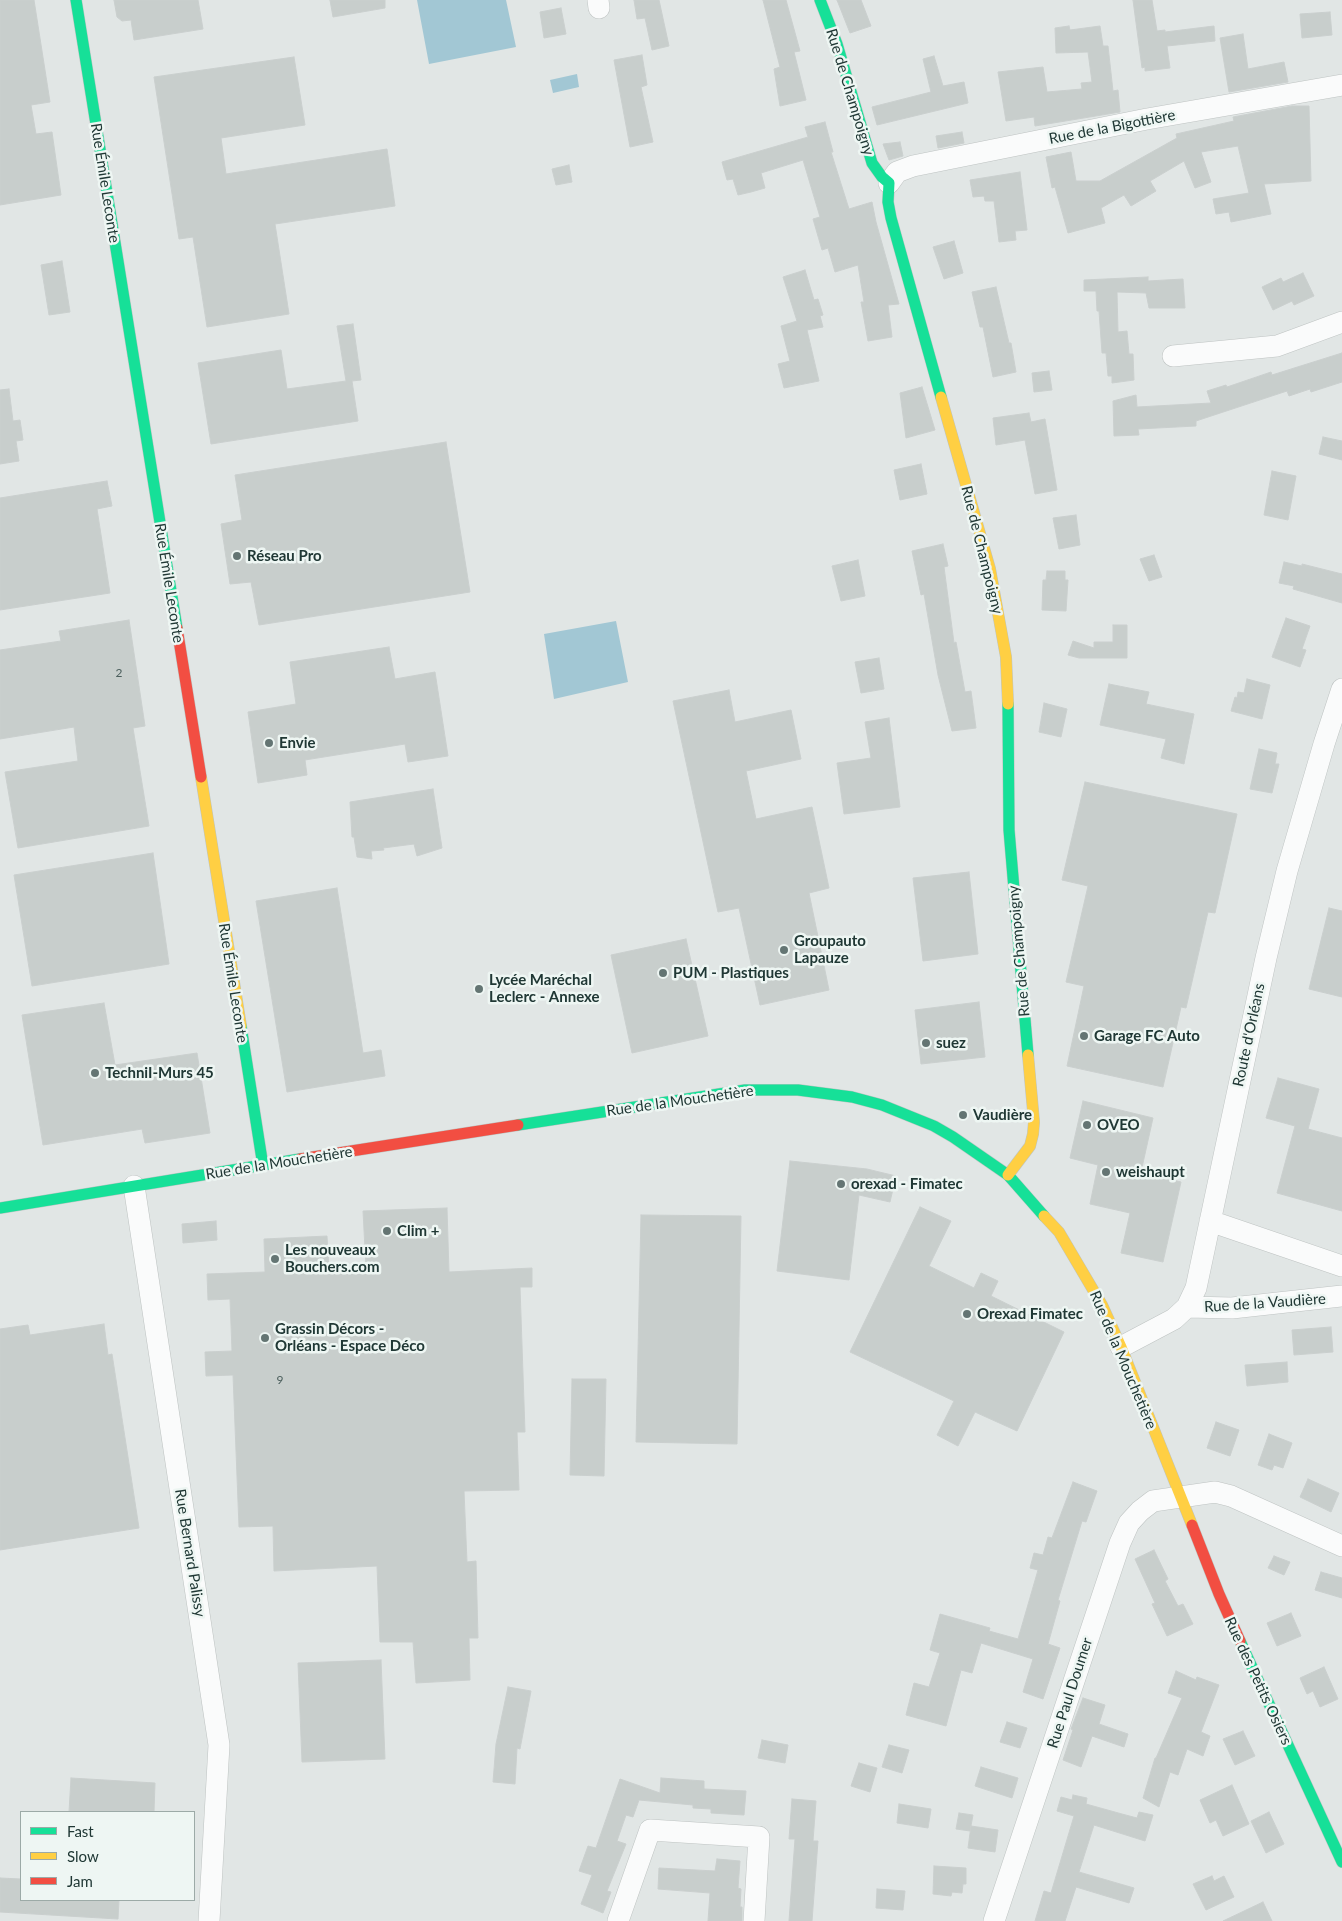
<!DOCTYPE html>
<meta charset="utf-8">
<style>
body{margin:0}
#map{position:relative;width:1342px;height:1921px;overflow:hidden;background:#e1e6e5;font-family:Lato,sans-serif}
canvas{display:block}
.legend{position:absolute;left:20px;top:1811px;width:175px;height:90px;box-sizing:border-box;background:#eef6f3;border:1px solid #9caaa7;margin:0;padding:6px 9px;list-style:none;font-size:15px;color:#203835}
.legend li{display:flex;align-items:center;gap:10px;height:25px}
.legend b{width:25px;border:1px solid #9caaa7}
</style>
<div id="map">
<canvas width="1342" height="1921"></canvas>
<ul class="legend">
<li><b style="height:6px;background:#16e098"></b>Fast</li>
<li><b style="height:6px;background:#ffcf43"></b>Slow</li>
<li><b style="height:6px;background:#f24e42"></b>Jam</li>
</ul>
</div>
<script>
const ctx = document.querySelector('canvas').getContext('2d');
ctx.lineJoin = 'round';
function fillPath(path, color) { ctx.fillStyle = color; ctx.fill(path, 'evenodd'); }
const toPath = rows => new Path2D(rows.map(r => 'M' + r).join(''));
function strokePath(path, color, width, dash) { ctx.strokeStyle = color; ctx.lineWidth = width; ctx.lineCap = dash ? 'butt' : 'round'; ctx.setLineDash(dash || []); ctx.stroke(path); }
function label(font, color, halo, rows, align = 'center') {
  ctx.font = font + ' Lato,sans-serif'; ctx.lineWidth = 5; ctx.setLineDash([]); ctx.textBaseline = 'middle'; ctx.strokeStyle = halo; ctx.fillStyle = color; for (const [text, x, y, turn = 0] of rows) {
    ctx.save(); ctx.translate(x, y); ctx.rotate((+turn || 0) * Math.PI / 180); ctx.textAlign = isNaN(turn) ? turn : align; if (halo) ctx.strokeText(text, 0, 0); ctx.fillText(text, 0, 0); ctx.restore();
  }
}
const water = toPath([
 [417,0,506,0,516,47,429,64],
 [577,74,579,87,553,93,550,80],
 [616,621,628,682,554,699,544,634]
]);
const building = toPath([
 [0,0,34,0,50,102,31,105,36,134,52,132,61,195,0,205,0,0],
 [114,0,198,0,203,29,134,40,131,20,122,21,117,17,114,0],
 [330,0,385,0,385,8,333,17,330,0],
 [634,0,659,0,669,46,652,50,645,18,637,19,634,0],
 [763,0,786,0,800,51,794,52,806,100,780,106,774,69,780,67,763,0],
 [837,0,861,0,871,26,850,33,837,0],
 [1133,0,1152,0,1157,31,1165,30,1165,32,1214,26,1215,41,1167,46,1170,68,1145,71,1145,67,1142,68,1133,0],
 [561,8,566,34,544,38,540,12,561,8],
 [1330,12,1332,35,1302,38,1300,14,1330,12],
 [1069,26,1070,30,1100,26,1103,46,1108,46,1113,91,1118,90,1120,112,1035,126,1034,117,1006,121,998,72,1043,67,1047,92,1082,89,1081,83,1092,82,1088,52,1056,53,1055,28,1069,26],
 [1243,34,1248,69,1284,62,1288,82,1229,92,1220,38,1243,34],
 [642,55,647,85,641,87,653,142,630,147,614,60,642,55],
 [934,56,943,86,964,82,968,103,877,125,872,107,931,92,923,59,934,56],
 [294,57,305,125,221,138,226,174,387,149,395,206,275,224,289,314,207,327,193,237,179,239,154,77,294,57],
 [1292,106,1309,106,1311,181,1264,184,1271,214,1231,222,1229,212,1216,214,1213,199,1249,193,1238,146,1201,152,1211,182,1195,188,1184,161,1150,181,1156,191,1131,206,1124,195,1101,208,1105,223,1068,233,1055,187,1052,188,1046,157,1071,152,1076,181,1100,181,1177,138,1176,134,1234,121,1233,117,1292,106],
 [825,122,833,152,831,152,849,209,872,202,876,222,899,304,888,305,892,337,868,341,861,302,864,302,858,265,835,272,828,248,822,250,813,219,820,217,803,160,761,173,765,188,751,192,738,195,733,179,727,180,722,162,808,137,805,127,825,122],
 [962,132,964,143,938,148,936,136,962,132],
 [900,142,903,156,889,160,883,144,900,142],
 [569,165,572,182,556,185,552,169,569,165],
 [1020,172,1027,230,1015,231,1016,240,999,242,994,201,985,201,984,196,973,197,970,180,1020,172],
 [954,241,963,273,944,279,933,247,954,241],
 [62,261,70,312,49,315,41,265,62,261],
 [805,270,814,300,818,299,823,315,820,316,823,327,807,330,819,381,784,388,778,364,790,361,781,326,797,321,783,277,805,270],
 [1303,273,1314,296,1294,305,1292,301,1273,310,1262,287,1281,278,1283,282,1303,273],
 [1148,277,1148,281,1183,279,1185,308,1149,308,1146,293,1117,292,1118,332,1127,331,1129,354,1133,354,1134,380,1112,383,1112,376,1108,376,1106,353,1102,353,1099,311,1097,311,1096,291,1084,291,1084,280,1148,277],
 [996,287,1009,343,1011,343,1016,372,993,377,983,327,980,327,972,292,996,287],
 [353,324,361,380,352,381,358,421,211,444,198,363,281,350,287,389,346,381,337,326,353,324],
 [1342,353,1342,382,1311,392,1310,389,1289,396,1287,391,1196,421,1196,426,1138,429,1139,435,1114,436,1113,401,1136,395,1137,407,1211,403,1207,391,1226,385,1227,387,1271,372,1272,375,1342,353],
 [1049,371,1052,390,1034,392,1032,373,1049,371],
 [922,387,935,430,906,438,900,393,922,387],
 [9,389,13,421,20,420,23,440,16,441,19,461,0,464,0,390,9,389],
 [1029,413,1031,422,1045,419,1057,490,1035,494,1025,440,996,445,993,418,1029,413],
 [1323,437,1342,441,1342,460,1319,454,1323,437],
 [446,442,470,592,259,625,251,582,230,584,221,524,242,520,235,475,446,442],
 [921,464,927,494,900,500,894,470,921,464],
 [1272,471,1296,476,1288,520,1264,515,1272,471],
 [107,481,112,506,97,509,110,593,0,610,0,498,107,481],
 [1076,515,1080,545,1059,549,1053,518,1076,515],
 [943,544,948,566,944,567,954,643,956,642,965,692,971,691,976,728,952,731,938,675,924,594,921,595,912,551,943,544],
 [1154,555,1162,577,1149,581,1140,559,1154,555],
 [858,560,865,596,841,601,832,566,858,560],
 [1284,562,1302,566,1302,564,1342,574,1342,603,1293,589,1294,586,1279,583,1284,562],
 [1047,571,1065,571,1065,580,1068,580,1066,611,1042,610,1043,580,1046,580,1047,571],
 [1286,618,1310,626,1302,649,1306,650,1300,667,1272,657,1286,618],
 [129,620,145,726,133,728,149,826,18,848,5,772,78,761,74,727,0,739,0,650,61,641,59,631,129,620],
 [1113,625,1127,625,1127,658,1079,658,1068,655,1073,641,1094,648,1094,642,1113,642,1113,625],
 [389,647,395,679,435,672,448,756,408,762,405,744,305,760,307,775,258,783,248,712,296,704,290,662,389,647],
 [879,658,884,689,861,693,855,662,879,658],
 [1247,679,1270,685,1262,719,1231,711,1235,697,1237,698,1238,692,1244,693,1247,679],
 [1109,684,1149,692,1146,704,1194,714,1184,764,1161,758,1166,739,1100,725,1109,684],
 [729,690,735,722,791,710,801,759,746,771,756,819,812,807,829,888,809,893,829,990,760,1005,739,908,718,912,673,701,729,690],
 [1044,703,1067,709,1061,737,1039,732,1044,703],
 [889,718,900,807,844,814,837,763,871,758,865,722,889,718],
 [1259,749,1277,753,1275,764,1279,764,1272,793,1250,789,1259,749],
 [1085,782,1237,814,1215,913,1208,912,1186,1008,1181,1007,1163,1087,1067,1066,1084,986,1066,982,1088,886,1062,880,1085,782],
 [433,789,442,848,417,856,414,844,383,848,384,850,371,851,372,859,357,857,354,837,352,837,350,802,433,789],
 [153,853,169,964,32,986,14,875,153,853],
 [969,872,978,954,923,961,913,878,969,872],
 [337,888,363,1053,381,1050,385,1076,287,1092,256,901,337,888],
 [1329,908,1342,911,1342,997,1309,989,1329,908],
 [686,939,708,1036,632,1053,611,955,686,939],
 [979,1002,985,1057,921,1064,915,1010,979,1002],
 [104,1003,115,1065,197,1053,210,1133,145,1143,142,1129,43,1145,22,1015,104,1003],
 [1278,1078,1319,1089,1308,1129,1342,1138,1342,1211,1277,1193,1295,1126,1266,1118,1278,1078],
 [1083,1101,1153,1118,1141,1172,1181,1182,1163,1262,1121,1253,1130,1213,1090,1204,1098,1165,1070,1158,1083,1101],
 [790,1161,867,1169,896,1176,890,1202,859,1195,849,1280,777,1271,790,1161],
 [920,1207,951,1221,929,1266,974,1288,981,1273,998,1281,991,1296,1064,1332,1017,1431,975,1412,958,1446,937,1435,954,1401,850,1352,920,1207],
 [447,1208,449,1272,532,1268,532,1287,520,1287,525,1432,517,1432,519,1490,464,1491,467,1562,476,1561,478,1638,469,1638,470,1680,416,1683,413,1642,380,1642,377,1566,274,1571,273,1526,239,1527,233,1375,206,1376,205,1352,232,1351,230,1299,208,1300,207,1274,265,1272,264,1239,327,1236,329,1269,366,1268,363,1211,447,1208],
 [641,1215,741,1216,737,1444,636,1442,641,1215],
 [216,1221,217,1240,183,1243,182,1224,216,1221],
 [104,1324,108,1355,112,1354,139,1528,0,1550,0,1329,28,1325,30,1335,104,1324],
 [1331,1327,1333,1352,1294,1355,1292,1330,1331,1327],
 [1287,1362,1288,1382,1247,1386,1245,1365,1287,1362],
 [572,1379,606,1379,604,1476,570,1475,572,1379],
 [1216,1422,1239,1430,1230,1456,1207,1448,1216,1422],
 [1269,1434,1292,1443,1283,1468,1274,1465,1272,1470,1258,1465,1269,1434],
 [1308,1479,1339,1493,1331,1512,1300,1497,1308,1479],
 [1073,1482,1097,1491,1086,1522,1082,1521,1058,1600,1060,1601,1048,1644,1060,1648,1043,1699,1023,1692,1033,1659,981,1643,972,1673,961,1670,946,1726,906,1715,914,1683,929,1687,940,1653,930,1650,940,1614,990,1628,989,1631,1018,1639,1038,1570,1030,1568,1034,1553,1043,1555,1048,1537,1052,1538,1073,1482],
 [1154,1550,1168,1579,1165,1581,1178,1606,1183,1604,1193,1624,1167,1636,1152,1604,1155,1603,1135,1559,1154,1550],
 [1274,1556,1290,1562,1284,1575,1268,1568,1274,1556],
 [1321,1572,1342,1578,1342,1598,1315,1590,1321,1572],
 [1291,1613,1301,1636,1277,1646,1267,1623,1291,1613],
 [381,1660,385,1759,302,1762,298,1663,381,1660],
 [1324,1667,1338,1699,1320,1707,1313,1691,1307,1694,1300,1678,1324,1667],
 [1176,1671,1196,1680,1197,1677,1219,1685,1201,1732,1210,1736,1203,1756,1187,1749,1178,1775,1170,1772,1159,1807,1143,1798,1155,1758,1156,1758,1182,1698,1168,1693,1176,1671],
 [508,1687,531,1691,520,1749,517,1748,515,1784,493,1782,496,1744,508,1687],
 [1083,1698,1105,1705,1099,1724,1128,1734,1124,1747,1092,1736,1081,1767,1063,1760,1073,1730,1071,1729,1083,1698],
 [1007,1722,1027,1728,1020,1748,1000,1742,1007,1722],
 [1243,1731,1255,1756,1235,1765,1223,1739,1243,1731],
 [762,1740,788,1745,785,1763,758,1758,762,1740],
 [889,1745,909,1750,902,1773,882,1767,889,1745],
 [859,1763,877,1768,870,1792,851,1786,859,1763],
 [981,1767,1018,1778,1012,1798,975,1786,981,1767],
 [71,1778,155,1783,154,1812,69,1812,71,1778],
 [661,1778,704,1781,704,1789,746,1791,744,1815,711,1813,711,1809,693,1808,693,1805,639,1800,633,1817,626,1815,617,1841,626,1844,607,1891,611,1892,603,1913,581,1904,592,1875,579,1871,588,1846,596,1848,620,1779,660,1793,661,1778],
 [1232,1785,1249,1824,1223,1836,1216,1820,1210,1823,1200,1800,1232,1785],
 [1073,1795,1087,1798,1086,1804,1122,1814,1137,1818,1139,1812,1153,1815,1145,1841,1094,1825,1079,1872,1134,1888,1129,1903,1076,1887,1065,1921,1035,1921,1044,1891,1051,1893,1074,1816,1057,1811,1061,1797,1072,1800,1073,1795],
 [792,1799,816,1801,813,1841,818,1841,812,1921,789,1921,795,1839,789,1839,792,1799],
 [899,1804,931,1809,928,1828,897,1823,899,1804],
 [1269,1812,1284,1844,1266,1853,1251,1821,1269,1812],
 [959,1813,973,1815,970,1831,956,1829,959,1813],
 [971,1826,998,1830,995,1852,968,1848,971,1826],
 [717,1859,740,1861,738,1888,741,1889,740,1907,742,1907,742,1921,708,1921,710,1893,658,1889,659,1868,715,1871,717,1859],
 [934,1866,966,1868,966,1884,963,1884,962,1893,952,1892,951,1896,933,1894,934,1866],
 [1212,1876,1214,1881,1224,1876,1234,1897,1206,1910,1193,1884,1212,1876],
 [0,1878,21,1879,21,1900,119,1900,118,1919,0,1912,0,1878],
 [877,1889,905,1891,903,1910,876,1908,877,1889],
 [1263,1902,1272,1921,1223,1921,1263,1902]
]);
const street = toPath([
 [598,0,599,8],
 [889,183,897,172,913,166,1147,119,1342,85],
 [1173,356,1277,346,1342,322],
 [134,1186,219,1745,209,1921],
 [1210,1221,1342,1266],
 [1187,1307,1232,1308,1342,1296],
 [1121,1347,1174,1319,1187,1307,1196,1288,1266,958,1287,871,1324,744,1342,689],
 [618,1921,650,1830,759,1837,754,1921],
 [994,1921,1120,1543,1129,1523,1140,1511,1153,1501,1215,1492,1231,1496,1342,1546]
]);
const fast = toPath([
 [76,0,177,628],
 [820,0,837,44,872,163,882,177,889,183,888,202,891,218,941,397],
 [1008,704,1009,830,1028,1055],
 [241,1026,263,1166],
 [518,1125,745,1090,798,1090,852,1097,882,1105,934,1126,953,1137,1008,1175,1044,1216],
 [0,1208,300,1159],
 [1240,1641,1342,1862]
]);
const slow = toPath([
 [941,397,990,569,1006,657,1008,704],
 [201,777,241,1026],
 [1008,1175,1030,1146,1033,1134,1034,1122,1028,1055],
 [1044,1216,1059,1232,1102,1305,1121,1347,1192,1525]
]);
const jam = toPath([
 [177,628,201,777],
 [300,1159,518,1125],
 [1192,1525,1219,1594,1240,1641]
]);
const markers = [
 [237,556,5,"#647573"],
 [269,743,5,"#647573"],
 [784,950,5,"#647573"],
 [663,973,5,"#647573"],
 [479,989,5,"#647573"],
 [1084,1036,5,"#647573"],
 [926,1043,5,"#647573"],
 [95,1073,5,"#647573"],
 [963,1115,5,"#647573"],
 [1087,1125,5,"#647573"],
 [1106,1172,5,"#647573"],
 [841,1184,5,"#647573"],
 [387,1231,5,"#647573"],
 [275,1259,5,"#647573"],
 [967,1314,5,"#647573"],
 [265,1338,5,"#647573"]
];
const numberNames = [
 ["2",119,673],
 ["9",280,1380]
];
const streetNames = [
 ["Rue de Champoigny",850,92,73],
 ["Rue de la Bigottière",1112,127,-11],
 ["Rue Émile Leconte",105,183,81],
 ["Rue de Champoigny",982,550,76],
 ["Rue Émile Leconte",169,583,81],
 ["Rue de Champoigny",1019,951,-95],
 ["Rue Émile Leconte",233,983,81],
 ["Route d'Orléans",1249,1035,-78],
 ["Rue de la Mouchetière",680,1101,-8],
 ["Rue de la Mouchetière",279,1163,-9],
 ["Rue de la Vaudière",1265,1303,-4],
 ["Rue de la Mouchetière",1123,1360,67],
 ["Rue Bernard Palissy",190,1553,81],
 ["Rue des Petits Osiers",1258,1681,65],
 ["Rue Paul Doumer",1070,1693,-72]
];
const poiNames = [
 ["Réseau Pro",247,556],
 ["Envie",279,743],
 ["Groupauto",794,941],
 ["Lapauze",794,958],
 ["PUM - Plastiques",673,973],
 ["Lycée Maréchal",489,980],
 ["Leclerc - Annexe",489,997],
 ["Garage FC Auto",1094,1036],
 ["suez",936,1043],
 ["TechniI-Murs 45",105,1073],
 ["Vaudière",973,1115],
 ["OVEO",1097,1125],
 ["weishaupt",1116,1172],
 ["orexad - Fimatec",851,1184],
 ["Clim +",397,1231],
 ["Les nouveaux",285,1250],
 ["Bouchers.com",285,1267],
 ["Orexad Fimatec",977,1314],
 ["Grassin Décors -",275,1329],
 ["Orléans - Espace Déco",275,1346]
];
fillPath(water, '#a2c7d4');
fillPath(building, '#c8cecc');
strokePath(building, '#cacfce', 1);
strokePath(street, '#bec3c2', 22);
strokePath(fast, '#bdc4c2', 12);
strokePath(slow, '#bdc4c2', 12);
strokePath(jam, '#bdc4c2', 12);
strokePath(street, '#fafbfb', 21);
strokePath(fast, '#16e098', 11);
strokePath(slow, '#ffcf43', 11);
strokePath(jam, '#f24e42', 11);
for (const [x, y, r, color] of markers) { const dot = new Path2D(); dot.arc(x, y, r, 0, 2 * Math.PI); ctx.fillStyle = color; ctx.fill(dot); strokePath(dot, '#eef6f3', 2); }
label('12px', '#4b5e5c', null, numberNames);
label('15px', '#203835', '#eef6f3', streetNames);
label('bold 15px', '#203835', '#eef6f3', poiNames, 'left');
</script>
